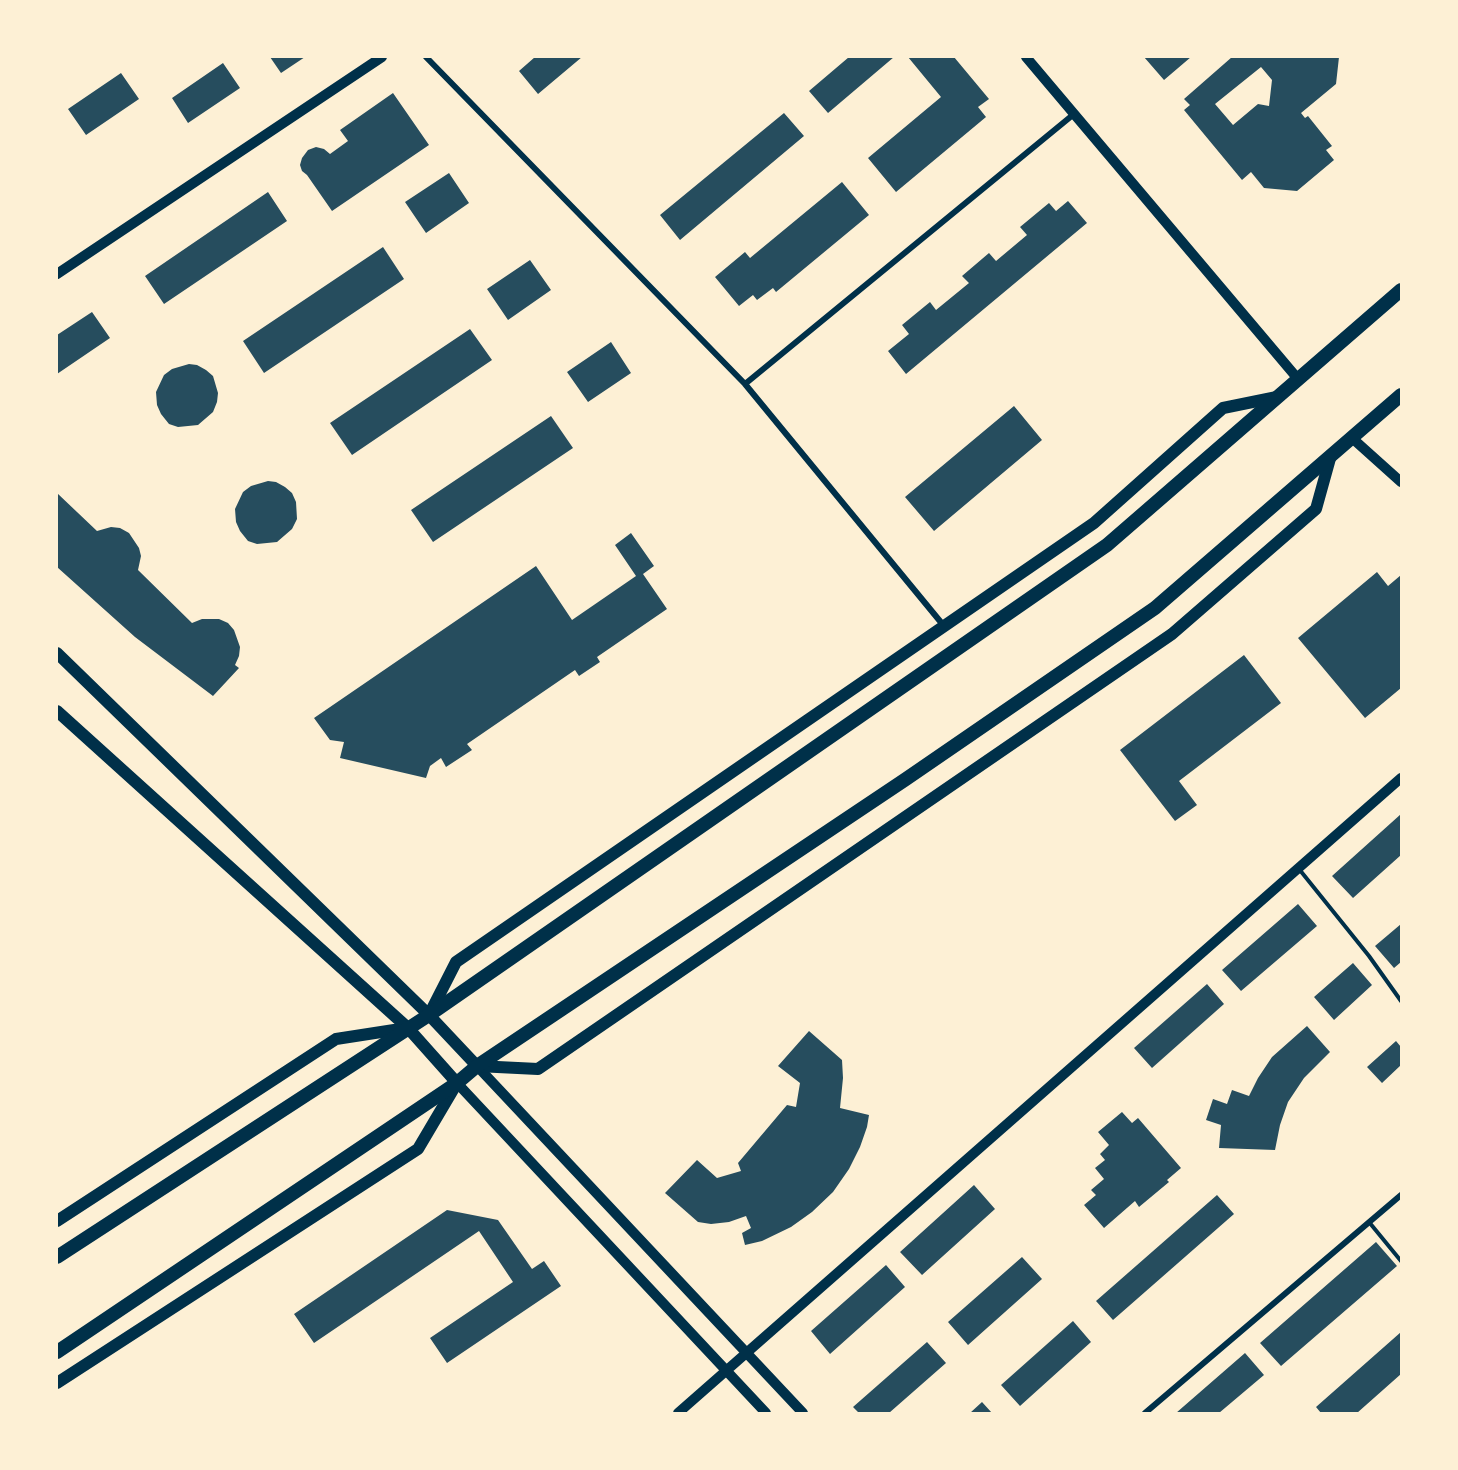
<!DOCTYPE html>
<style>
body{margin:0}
#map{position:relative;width:1458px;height:1470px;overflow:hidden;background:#fdf0d5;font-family:Manrope,sans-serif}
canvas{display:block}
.frame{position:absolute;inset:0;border:58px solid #fdf0d5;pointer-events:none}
</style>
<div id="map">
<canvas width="1458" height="1470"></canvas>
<div class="frame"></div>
</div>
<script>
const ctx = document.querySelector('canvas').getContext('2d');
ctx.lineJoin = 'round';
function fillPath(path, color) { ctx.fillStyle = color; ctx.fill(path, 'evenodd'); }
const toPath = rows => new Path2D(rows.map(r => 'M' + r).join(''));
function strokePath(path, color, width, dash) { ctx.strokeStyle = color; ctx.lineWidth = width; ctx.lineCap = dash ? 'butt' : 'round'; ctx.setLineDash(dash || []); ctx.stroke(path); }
const building = toPath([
 [270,57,305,57,281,73],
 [535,57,582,57,538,94,519,71],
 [849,57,894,57,828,113,809,91],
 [908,57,954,57,989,99,978,107,986,117,896,192,868,158,941,97],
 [1144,57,1191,57,1164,80],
 [1232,57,1339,57,1336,84,1301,113,1305,118,1308,116,1332,146,1326,150,1334,160,1297,191,1264,188,1251,172,1242,180,1184,110,1190,105,1184,99],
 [1261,67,1272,80,1269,106,1258,104,1233,125,1215,104],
 [223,63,240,88,188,123,172,98],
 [121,73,139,99,86,135,68,109],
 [393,93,429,145,332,211,307,175,302,171,300,165,302,158,308,150,316,147,324,149,330,154,348,141,340,130],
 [784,113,804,136,680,240,660,215],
 [449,173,469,203,426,233,405,202],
 [842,182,869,215,776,292,773,288,757,300,753,295,739,306,715,277,745,252,750,258],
 [268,192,287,221,164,304,145,276],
 [1068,201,1087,223,906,374,888,351,909,334,902,325,930,302,936,310,969,283,962,276,989,253,996,261,1027,235,1020,227,1049,203,1056,211],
 [383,247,404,279,264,373,243,341],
 [530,260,551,290,508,320,487,289],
 [92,312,110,338,57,374,57,335],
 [470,329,492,360,352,455,330,423],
 [611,342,631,373,588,402,567,372],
 [189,364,197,365,206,370,213,376,218,393,217,402,213,412,198,425,178,427,169,424,161,414,157,405,156,392,164,375,172,369],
 [1014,406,1042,440,934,531,905,497],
 [551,416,573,448,433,542,411,510],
 [268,481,276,482,285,487,292,493,296,502,297,519,292,529,277,542,257,544,248,541,240,531,236,522,235,509,243,492,251,486],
 [57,493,97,531,111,527,120,528,129,533,139,548,141,556,138,570,192,623,202,619,219,619,228,623,234,630,240,647,239,656,235,665,239,668,213,696,135,637,57,567],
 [631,533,654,566,643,574,667,609,597,657,600,662,579,676,575,670,467,744,472,750,446,767,441,758,430,766,426,778,340,758,344,742,330,740,314,718,536,566,572,620,636,576,615,545],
 [1377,572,1388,586,1401,575,1401,688,1365,718,1298,638],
 [1244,655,1281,703,1179,781,1197,805,1175,821,1120,750],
 [1401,814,1401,855,1353,898,1332,876],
 [1298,904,1317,926,1241,991,1222,970],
 [1401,924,1401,962,1394,968,1375,946],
 [1353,963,1372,985,1334,1020,1314,997],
 [1207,984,1224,1004,1152,1068,1134,1048],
 [1307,1026,1330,1052,1304,1078,1288,1102,1280,1125,1275,1150,1219,1148,1221,1125,1206,1120,1213,1099,1227,1104,1232,1090,1249,1096,1258,1078,1272,1057],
 [809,1031,842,1060,843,1078,840,1108,869,1115,867,1127,860,1147,849,1169,833,1192,812,1212,791,1227,762,1241,745,1245,742,1233,751,1228,746,1216,729,1222,711,1224,698,1222,665,1193,697,1160,717,1178,741,1171,738,1163,787,1105,796,1107,800,1083,778,1066],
 [1396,1041,1401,1047,1401,1065,1382,1083,1367,1067],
 [1122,1112,1132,1123,1138,1118,1181,1168,1167,1180,1169,1182,1139,1207,1135,1201,1104,1228,1084,1205,1096,1195,1091,1190,1104,1179,1095,1168,1105,1160,1100,1154,1109,1145,1098,1132],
 [974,1185,995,1209,922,1275,900,1252],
 [1217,1195,1234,1214,1113,1320,1096,1301],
 [447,1210,498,1220,532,1269,544,1261,561,1286,447,1363,430,1338,513,1282,479,1231,314,1343,294,1314],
 [1376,1242,1397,1266,1281,1366,1260,1343],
 [1022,1257,1042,1279,968,1345,948,1322],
 [886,1265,905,1287,830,1354,811,1331],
 [1073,1321,1091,1342,1020,1406,1001,1385],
 [1401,1332,1401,1374,1357,1413,1321,1413,1316,1407],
 [927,1342,946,1363,889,1413,859,1413,853,1407],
 [1245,1353,1264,1375,1219,1413,1176,1413],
 [982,1402,992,1413,970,1413]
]);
const service = toPath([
 [1299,869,1369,956,1401,1001],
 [1369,1222,1401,1261]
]);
const minor = toPath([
 [426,57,745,384,944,626],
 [745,384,1074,114],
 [1145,1413,1401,1195]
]);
const tertiary = toPath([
 [1026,57,1298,379],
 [57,274,382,57],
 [1352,438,1401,482],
 [477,1066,803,1413],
 [457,1083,766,1413],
 [678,1413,1401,778]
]);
const secondary = toPath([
 [57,653,429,1015,477,1066,538,1069,1172,634,1316,509,1331,455],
 [57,711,408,1028,457,1083,418,1149,57,1383],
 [429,1015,456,962,1094,523,1223,408,1277,397],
 [57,1221,336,1039,407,1028]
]);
const primary = toPath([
 [57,1257,429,1015,1107,545,1401,290],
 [57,1352,457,1083,477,1066,906,779,1155,608,1401,395]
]);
fillPath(building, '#264d5e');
strokePath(service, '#003049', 4);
strokePath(minor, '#003049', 6);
strokePath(tertiary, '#003049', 10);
strokePath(secondary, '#003049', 12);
strokePath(primary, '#003049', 14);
</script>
